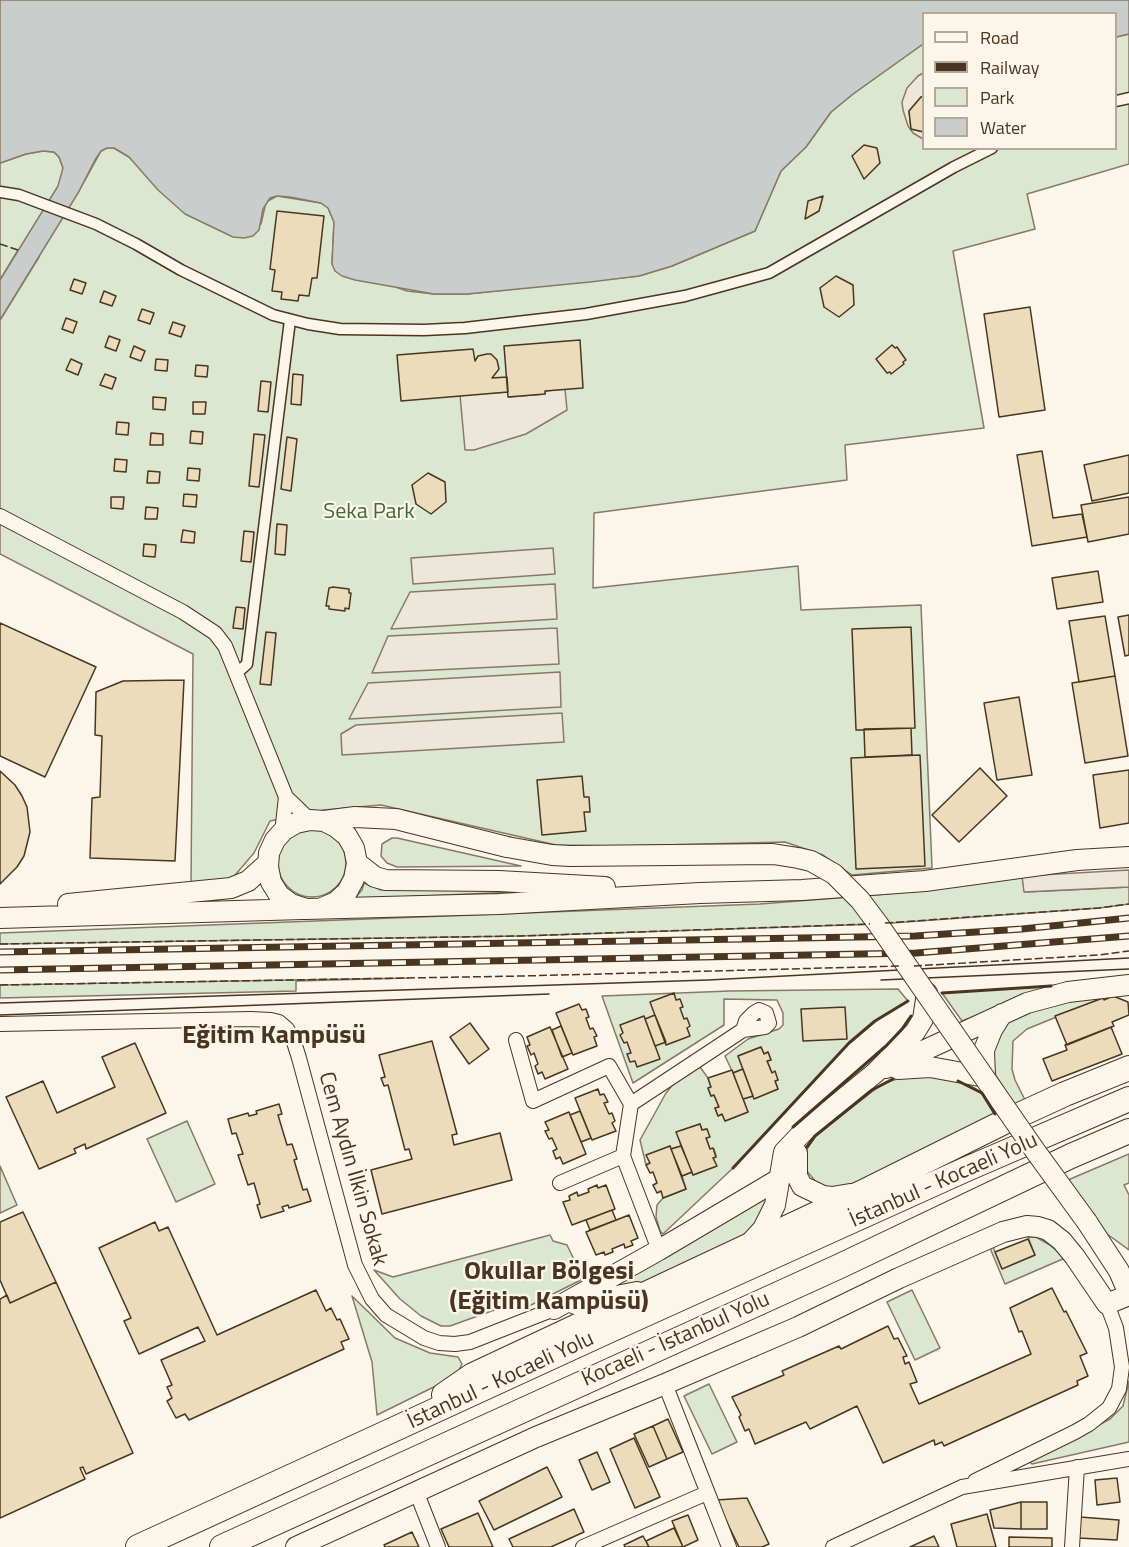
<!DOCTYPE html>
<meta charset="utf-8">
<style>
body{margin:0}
#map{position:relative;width:1129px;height:1547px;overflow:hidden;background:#fbf6e9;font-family:"Titillium Web",sans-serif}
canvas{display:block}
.legend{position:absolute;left:922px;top:12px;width:195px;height:138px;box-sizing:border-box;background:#fbf6e9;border:2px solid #b4a999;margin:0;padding:8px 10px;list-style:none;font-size:18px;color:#4a3520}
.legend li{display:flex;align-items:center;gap:12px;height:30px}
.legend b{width:30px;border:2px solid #b4a999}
</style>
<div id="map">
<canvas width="1129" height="1547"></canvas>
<ul class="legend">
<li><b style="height:8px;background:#fbf6e9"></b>Road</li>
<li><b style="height:8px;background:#4a3520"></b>Railway</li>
<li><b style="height:16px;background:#dce7d0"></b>Park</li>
<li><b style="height:16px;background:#c9cecd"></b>Water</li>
</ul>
</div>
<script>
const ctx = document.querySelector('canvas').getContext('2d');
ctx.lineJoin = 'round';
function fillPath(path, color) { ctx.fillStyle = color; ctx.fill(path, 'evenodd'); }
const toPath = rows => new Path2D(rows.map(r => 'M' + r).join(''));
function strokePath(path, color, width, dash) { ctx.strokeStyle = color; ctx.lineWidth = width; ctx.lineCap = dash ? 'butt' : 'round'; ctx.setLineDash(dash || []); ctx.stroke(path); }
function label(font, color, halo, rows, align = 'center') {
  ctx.font = font + ' "Titillium Web",sans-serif'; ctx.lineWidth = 4.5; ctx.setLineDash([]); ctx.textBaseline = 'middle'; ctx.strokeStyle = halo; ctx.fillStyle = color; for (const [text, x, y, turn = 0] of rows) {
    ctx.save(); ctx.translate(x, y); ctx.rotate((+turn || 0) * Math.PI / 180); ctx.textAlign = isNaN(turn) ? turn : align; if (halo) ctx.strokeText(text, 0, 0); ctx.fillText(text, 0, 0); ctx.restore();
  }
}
const green = toPath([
 [1129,34,1129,164,1027,194,1035,229,953,251,984,428,845,445,847,480,594,513,593,588,798,566,801,610,921,605,932,868,852,875,823,855,785,842,622,846,556,845,381,805,324,810,270,821,254,853,230,881,191,884,193,654,0,554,0,320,39,257,18,250,0,280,0,163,26,154,43,151,54,152,59,157,63,168,62,177,78,193,101,151,107,148,114,148,129,157,140,167,261,224,266,202,277,196,321,203,328,208,334,222,332,264,407,291,434,294,467,294,639,276,672,266,755,231,781,171,806,147,831,112,853,94,923,44,924,148,1116,148,1116,37,1129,34],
 '278 863a34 34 0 1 1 68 0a34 34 0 1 1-68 0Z',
 [392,838,397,838,521,866,397,867,387,863,381,856,382,844,392,838],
 [1022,876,1025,892,1129,887,1129,904,1099,908,878,924,521,936,0,944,0,933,760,904,887,894,1022,876],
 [364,883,381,890,515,889,515,892,354,899,362,890,364,883],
 [408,978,296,981,296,991,0,998,0,985,408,978],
 [1055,985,962,1021,942,993,1037,987,1055,985],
 [898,989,908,1001,875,1021,849,1043,733,1168,663,1234,660,1231,656,1217,657,1205,663,1198,686,1189,682,1176,692,1172,693,1175,716,1166,713,1158,716,1156,714,1149,710,1149,706,1138,709,1137,707,1129,702,1130,700,1124,677,1132,681,1146,671,1149,670,1146,647,1156,650,1163,646,1165,640,1140,666,1093,679,1077,700,1067,708,1078,711,1087,708,1088,711,1096,714,1095,719,1107,715,1108,718,1116,722,1114,725,1121,748,1112,743,1099,753,1096,755,1098,778,1089,775,1081,778,1080,774,1072,772,1073,767,1061,771,1060,768,1052,764,1054,761,1047,738,1056,743,1069,733,1073,725,1056,748,1039,779,1029,783,1025,783,1013,777,1000,724,999,724,1025,633,1083,602,996,730,991,898,989],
 [1103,998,1027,1029,1013,1041,1012,1069,1015,1080,1025,1100,1015,1106,993,1071,992,1038,1000,1025,1058,1001,1103,998],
 [912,1074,960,1081,976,1089,987,1099,995,1114,859,1185,832,1191,817,1183,806,1170,805,1152,815,1136,882,1084,912,1074],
 [187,1121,215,1184,176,1202,147,1139,187,1121],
 [1129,1154,1129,1183,1124,1185,1129,1195,1129,1250,1107,1234,1068,1180,1129,1154],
 [0,1166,17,1205,0,1213,0,1166],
 [771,1193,751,1234,662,1282,588,1295,771,1193],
 [550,1235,553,1241,567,1245,579,1270,581,1280,525,1308,522,1300,450,1326,441,1326,421,1316,400,1299,374,1270,393,1277,550,1235],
 [1028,1237,1036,1237,1050,1245,1065,1258,1005,1284,990,1248,993,1247,1002,1268,1035,1255,1028,1237],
 [912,1290,940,1348,915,1360,887,1302,912,1290],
 [352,1296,395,1338,430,1353,458,1357,462,1364,456,1376,377,1415,372,1362,352,1296],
 [1129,1381,1129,1442,1032,1464,1030,1462,1110,1419,1123,1406,1129,1381],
 [709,1384,737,1442,712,1454,684,1396,709,1384]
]);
const parking = toPath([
 [923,73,923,97,921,97,909,111,911,129,923,132,923,139,913,133,908,126,903,110,902,102,907,88,918,76,923,73],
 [565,389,567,410,526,434,474,450,465,450,460,395,508,392,509,397,545,394,545,391,565,389],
 [553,548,555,574,413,584,411,558,553,548],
 [555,584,557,619,391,629,410,592,555,584],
 [557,628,559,664,372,673,388,636,557,628],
 [560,672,561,707,349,719,368,683,560,672],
 [562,713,564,742,342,755,341,734,356,725,562,713],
 [1129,870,1129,887,1024,892,1022,876,1129,870]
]);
const water = toPath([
 [0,0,1129,0,1129,34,1116,37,1116,14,924,14,923,44,853,94,831,112,806,147,781,171,755,231,672,266,639,276,590,282,467,294,434,294,355,280,342,276,335,271,332,264,334,222,328,208,321,203,290,197,277,196,270,198,263,209,259,230,253,236,244,238,233,237,185,214,158,190,129,157,114,148,107,148,101,151,95,160,78,193,0,320,0,280,58,186,63,168,59,157,54,152,43,151,26,154,0,163,0,0]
]);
const building = toPath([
 [921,97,924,97,924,132,911,129,909,111,921,97],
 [864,145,877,148,880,163,864,179,852,156,864,145],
 [823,196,819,211,805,219,808,201,823,196],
 [277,211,324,216,317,278,312,278,309,296,299,295,298,301,281,299,282,292,272,291,275,270,270,269,277,211],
 [836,276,853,285,854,305,839,317,824,307,820,288,836,276],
 [74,279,86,283,82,294,70,290,74,279],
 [104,291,116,296,112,306,100,302,104,291],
 [1030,307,1045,410,999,417,984,314,1030,307],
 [142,309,154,313,150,324,138,320,142,309],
 [66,318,77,322,73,333,62,329,66,318],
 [173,322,185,326,181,337,169,333,173,322],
 [109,336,120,340,116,351,105,347,109,336],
 [580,340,583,388,545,391,545,394,508,397,504,346,580,340],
 [892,345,895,348,897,347,906,360,903,362,904,364,891,374,890,372,887,373,876,359,892,345],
 [134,346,145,351,141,361,130,357,134,346],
 [473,349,475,361,478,356,487,354,491,354,497,360,499,369,492,378,507,377,508,392,401,401,397,355,473,349],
 [71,359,82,364,78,375,66,370,71,359],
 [156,359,168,360,167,371,155,370,156,359],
 [196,365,208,366,207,377,195,376,196,365],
 [105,374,116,378,112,389,100,385,105,374],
 [293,374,303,375,301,405,291,404,293,374],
 [261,381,271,382,268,412,258,411,261,381],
 [153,397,166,398,165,410,153,409,153,397],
 [193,402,206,402,205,414,193,414,193,402],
 [117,422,129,423,128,435,116,434,117,422],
 [191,431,203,432,202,444,190,443,191,431],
 [151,433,163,434,163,445,150,445,151,433],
 [254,434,265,435,259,487,249,486,254,434],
 [287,437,297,439,291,491,281,489,287,437],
 [1042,451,1053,518,1082,514,1087,537,1032,546,1017,455,1042,451],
 [1129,455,1129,493,1092,501,1084,465,1129,455],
 [115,459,127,460,126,472,114,471,115,459],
 [188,468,200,469,199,481,187,480,188,468],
 [148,471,160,472,159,483,147,483,148,471],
 [428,473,445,482,446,502,431,514,416,504,412,485,428,473],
 [184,494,197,495,196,507,183,506,184,494],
 [111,497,124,497,123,509,111,508,111,497],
 [1129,497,1129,534,1088,542,1081,505,1129,497],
 [146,507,158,508,157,519,145,519,146,507],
 [277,524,287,525,285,555,275,554,277,524],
 [183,530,195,532,194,543,181,542,183,530],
 [244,531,254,532,251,562,241,561,244,531],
 [144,544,156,545,155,557,143,556,144,544],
 [1098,571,1103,602,1057,609,1052,578,1098,571],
 [333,587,349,589,349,593,351,593,349,609,345,608,345,611,329,609,329,606,326,606,329,588,333,587],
 [236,607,245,608,243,629,233,628,236,607],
 [1129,615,1129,655,1125,656,1118,617,1129,615],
 [1105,616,1115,676,1079,682,1069,621,1105,616],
 [0,623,96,667,45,777,0,756,0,623],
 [911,627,915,728,856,730,852,629,911,627],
 [266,632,276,633,271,685,260,684,266,632],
 [1115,676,1128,756,1085,763,1072,683,1115,676],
 [184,680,175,861,90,858,92,798,100,797,102,736,95,735,96,692,123,681,184,680],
 [1019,697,1032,775,997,780,984,703,1019,697],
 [911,728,912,755,865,757,864,729,911,728],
 [920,755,925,866,856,869,851,758,920,755],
 [980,768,1007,796,959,842,932,815,980,768],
 [1129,770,1129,823,1100,828,1093,775,1129,770],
 [0,771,15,785,22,796,27,807,30,832,24,856,17,867,0,884,0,771],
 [582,776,584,797,589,797,590,812,584,812,586,831,542,835,537,780,582,776],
 [674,993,676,1000,680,999,683,1007,680,1008,684,1019,687,1018,690,1026,687,1028,690,1036,666,1045,650,1002,674,993],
 [1113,996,1128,1002,1129,1015,1112,1022,1114,1026,1067,1045,1055,1016,1103,998,1104,1000,1113,996],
 [579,1004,582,1010,586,1009,589,1017,586,1018,590,1029,593,1028,597,1036,594,1037,597,1046,573,1055,556,1013,579,1004],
 [845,1007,847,1039,803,1041,801,1009,845,1007],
 [655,1015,666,1042,655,1046,645,1019,655,1015],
 [644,1016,660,1059,637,1067,635,1061,630,1062,627,1054,631,1053,627,1042,624,1043,620,1035,623,1033,620,1025,644,1016],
 [470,1023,489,1049,469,1064,450,1037,470,1023],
 [561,1026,572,1053,562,1057,552,1030,561,1026],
 [550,1027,568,1069,545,1079,542,1072,538,1074,535,1066,538,1064,534,1053,531,1055,527,1046,530,1045,527,1037,550,1027],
 [1111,1027,1122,1054,1052,1081,1043,1059,1067,1050,1065,1045,1111,1027],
 [432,1041,457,1134,452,1135,454,1145,500,1133,512,1180,382,1214,371,1170,412,1159,409,1149,405,1150,388,1085,384,1086,381,1078,385,1077,379,1055,432,1041],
 [135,1043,166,1113,86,1149,85,1144,74,1149,76,1153,39,1169,6,1097,43,1081,57,1113,115,1087,102,1057,135,1043],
 [761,1047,764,1054,768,1052,771,1060,767,1061,772,1073,775,1071,778,1080,775,1081,778,1089,754,1099,738,1056,761,1047],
 [743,1069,753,1096,743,1099,733,1073,743,1069],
 [732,1070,748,1112,725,1121,722,1114,718,1116,715,1108,719,1107,714,1095,711,1096,708,1088,711,1087,708,1078,732,1070],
 [598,1089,600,1095,604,1094,608,1102,604,1103,609,1114,612,1113,615,1121,612,1123,616,1131,592,1140,575,1098,598,1089],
 [279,1104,282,1114,278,1115,287,1145,292,1144,297,1159,294,1160,303,1190,307,1189,311,1201,289,1208,288,1205,282,1207,284,1211,261,1218,257,1205,260,1204,254,1183,248,1185,238,1155,243,1154,236,1133,232,1134,228,1119,248,1113,249,1116,257,1114,256,1111,279,1104],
 [580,1111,591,1138,581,1142,570,1115,580,1111],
 [569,1112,586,1154,563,1164,560,1157,556,1159,553,1151,557,1149,552,1138,549,1139,545,1131,549,1130,545,1122,569,1112],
 [700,1124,702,1130,707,1129,710,1137,706,1138,710,1149,713,1148,716,1157,713,1158,717,1166,693,1175,676,1132,700,1124],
 [670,1146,686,1189,663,1198,661,1191,657,1193,653,1185,657,1183,653,1172,650,1173,646,1165,650,1163,646,1155,670,1146],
 [681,1146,692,1172,682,1176,671,1149,681,1146],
 [597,1185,598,1188,606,1185,615,1209,572,1225,563,1202,570,1200,569,1196,577,1192,578,1196,589,1192,588,1189,597,1185],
 [612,1210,616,1220,590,1230,586,1220,612,1210],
 [23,1212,56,1282,10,1303,0,1280,0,1222,23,1212],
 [629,1215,638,1238,631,1241,633,1245,625,1248,624,1244,612,1249,613,1252,605,1255,604,1252,596,1255,586,1232,629,1215],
 [155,1222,159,1231,168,1227,217,1335,316,1290,326,1311,331,1308,337,1320,340,1319,349,1339,341,1342,344,1349,189,1420,185,1414,176,1418,167,1401,172,1398,167,1387,172,1385,161,1360,205,1341,198,1327,139,1354,124,1321,131,1318,99,1248,155,1222],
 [1028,1239,1035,1255,1002,1269,995,1252,1028,1239],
 [56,1282,133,1453,86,1474,83,1467,80,1468,85,1479,0,1518,0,1299,7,1295,10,1303,56,1282],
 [1052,1288,1064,1312,1066,1311,1087,1353,1080,1356,1088,1376,1077,1381,1078,1385,944,1446,942,1442,935,1445,934,1440,883,1463,857,1406,810,1429,806,1422,755,1444,749,1429,745,1431,739,1417,741,1415,732,1397,784,1375,782,1371,839,1346,841,1349,888,1326,894,1339,898,1338,907,1356,903,1357,905,1364,909,1362,917,1382,910,1384,919,1404,1031,1354,1022,1331,1019,1332,1010,1308,1052,1288],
 [668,1419,683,1452,667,1459,653,1426,668,1419],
 [653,1426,667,1459,649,1467,634,1434,653,1426],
 [634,1438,660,1497,635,1508,610,1449,634,1438],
 [597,1452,610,1482,592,1490,579,1460,597,1452],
 [547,1467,562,1497,494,1530,479,1501,547,1467],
 [1117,1478,1120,1502,1097,1505,1095,1480,1117,1478],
 [747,1498,769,1544,762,1547,739,1547,716,1500,747,1498],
 [1021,1502,1047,1502,1047,1529,1021,1529,1021,1502],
 [1021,1502,1021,1529,994,1528,990,1510,1021,1502],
 [574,1509,584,1532,551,1547,513,1547,509,1539,574,1509],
 [478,1513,493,1547,449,1547,441,1529,478,1513],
 [987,1514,996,1547,957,1547,951,1524,987,1514],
 [688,1515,698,1540,683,1547,672,1521,688,1515],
 [1080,1517,1119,1520,1117,1540,1078,1538,1080,1517],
 [674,1528,683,1547,649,1547,646,1541,674,1528],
 [412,1532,419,1547,385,1547,384,1545,412,1532],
 [643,1536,649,1547,625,1547,624,1545,643,1536],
 [934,1536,939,1547,910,1547,934,1536],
 [1009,1537,1052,1538,1052,1547,1009,1547,1009,1537]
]);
const pedestrian = toPath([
 [1116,101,1129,98],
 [0,192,19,195,96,224,136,244,181,270,273,315,308,324,340,329,424,330,465,328,586,314,685,296,769,273,954,167,992,148],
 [237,673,247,664,290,320]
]);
const minor = toPath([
 [0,516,183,612,215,633,225,646,286,797,310,820],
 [282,833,286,797],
 [0,1024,251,1019,271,1020,279,1022,287,1029,293,1039,299,1058,355,1265,372,1299,386,1315,424,1338,439,1343,455,1344,470,1342,554,1309],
 [516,1040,533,1101,609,1066,631,1104,623,1156,659,1250],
 [631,1104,743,1030,765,1027,769,1023,766,1013,759,1010,754,1013,746,1021,743,1030],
 [560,1183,623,1156],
 [665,1384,729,1547],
 [975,1481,1075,1432,1089,1424,1109,1408,1119,1389,1122,1367,1116,1328,1107,1304],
 [416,1491,438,1547],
 [583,1547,707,1493],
 [833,1547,962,1487,1129,1459],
 [1072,1547,1077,1467]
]);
const secondary = toPath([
 [324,821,355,817,396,819,507,847],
 [357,863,375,877,386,880,499,881,605,887],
 [68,904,231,888,248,881,268,863],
 [322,908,336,902,347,892,354,879,357,863,354,848,347,836,336,827,324,821,310,820,296,823,284,830,275,840,269,853,268,867,271,882,279,895,291,904,306,909,499,904,700,893,802,890,925,881,1077,860,1129,857],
 [0,918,303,909],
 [886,1068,1027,1003,1068,992,1129,985],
 [898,1069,930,1067,985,1077,984,1050,992,1030,1002,1014],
 [797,1153,797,1176,802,1186,823,1196,832,1197,850,1194],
 [1087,1222,1119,1271,1129,1294],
 [750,1243,763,1229,775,1205,784,1152,804,1131,875,1073,915,1032,923,1019,927,993],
 [575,1304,637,1292],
 [554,1309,659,1250,779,1179,796,1159],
 [296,1547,536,1437,665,1384,798,1327,899,1278,1003,1232,1027,1226,1038,1227,1048,1230,1062,1241,1075,1257,1107,1304,1129,1295]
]);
const trunk = toPath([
 [444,1395,473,1375,865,1191,1004,1122,1065,1094,1129,1068],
 [138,1547,608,1331,969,1168,1129,1099],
 [222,1547,840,1266,1071,1156,1129,1131]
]);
const tram = toPath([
 [881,980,1129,969],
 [0,1003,708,980,1129,958],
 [0,1015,549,994]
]);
const rail = toPath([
 [0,952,915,936,1022,929,1129,918],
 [0,970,916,953,1129,936]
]);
const secondaryBridge = toPath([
 [507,847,552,855,570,856,773,854,798,858,811,861,834,874,860,900,878,924,1036,1152,1087,1222]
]);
const fence = toPath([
 [0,244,18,250],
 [885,923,1099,908,1129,904],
 [0,944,521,936,870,924],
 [914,966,1098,955,1129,951],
 [0,985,523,976,902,966]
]);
const wall = toPath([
 [942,993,1051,986],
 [958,1081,982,1093,995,1114],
 [793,1127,886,1046,902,1029,911,1016],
 [807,1147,815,1136,872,1090,893,1079],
 [733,1168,849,1043,875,1021,908,1001]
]);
const parkNames = [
 ["Seka Park",369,513]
];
const streetNames = [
 ["Cem Aydın İlkin Sokak",352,1169,74],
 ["İstanbul - Kocaeli Yolu",944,1181,-24],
 ["Kocaeli - İstanbul Yolu",676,1340,-24],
 ["İstanbul - Kocaeli Yolu",501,1381,-25]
];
const quarterNames = [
 ["Eğitim Kampüsü",274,1037],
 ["Okullar Bölgesi",549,1273],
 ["(Eğitim Kampüsü)",549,1303]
];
fillPath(green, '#dce7d0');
strokePath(green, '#887966', 1.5);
fillPath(parking, '#ede7d9');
strokePath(parking, '#887966', 1.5);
fillPath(water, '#c9cecd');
strokePath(water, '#887966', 1.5);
fillPath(building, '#ecdcbc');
strokePath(building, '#4a3520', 1.5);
strokePath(pedestrian, '#4a3520', 13);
strokePath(minor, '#4a3520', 16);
strokePath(secondary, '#4a3520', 22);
strokePath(trunk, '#4a3520', 26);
strokePath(pedestrian, '#fbf6e9', 10);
strokePath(minor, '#fbf6e9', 14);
strokePath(secondary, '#fbf6e9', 20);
strokePath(trunk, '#fbf6e9', 24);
strokePath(tram, '#4a3520', 1.5);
strokePath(rail, '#4a3520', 7);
strokePath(rail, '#fbf6e9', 4.5, [14]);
strokePath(secondaryBridge, '#4a3520', 22, []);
strokePath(secondaryBridge, '#fbf6e9', 20);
strokePath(fence, '#4a3520', 1.5, [8, 3]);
strokePath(wall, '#4a3520', 3);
label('22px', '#436837', '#fbf6e9', parkNames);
label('22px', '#4a3520', '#fbf6e9', streetNames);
label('bold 26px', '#4a3520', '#fbf6e9', quarterNames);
</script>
